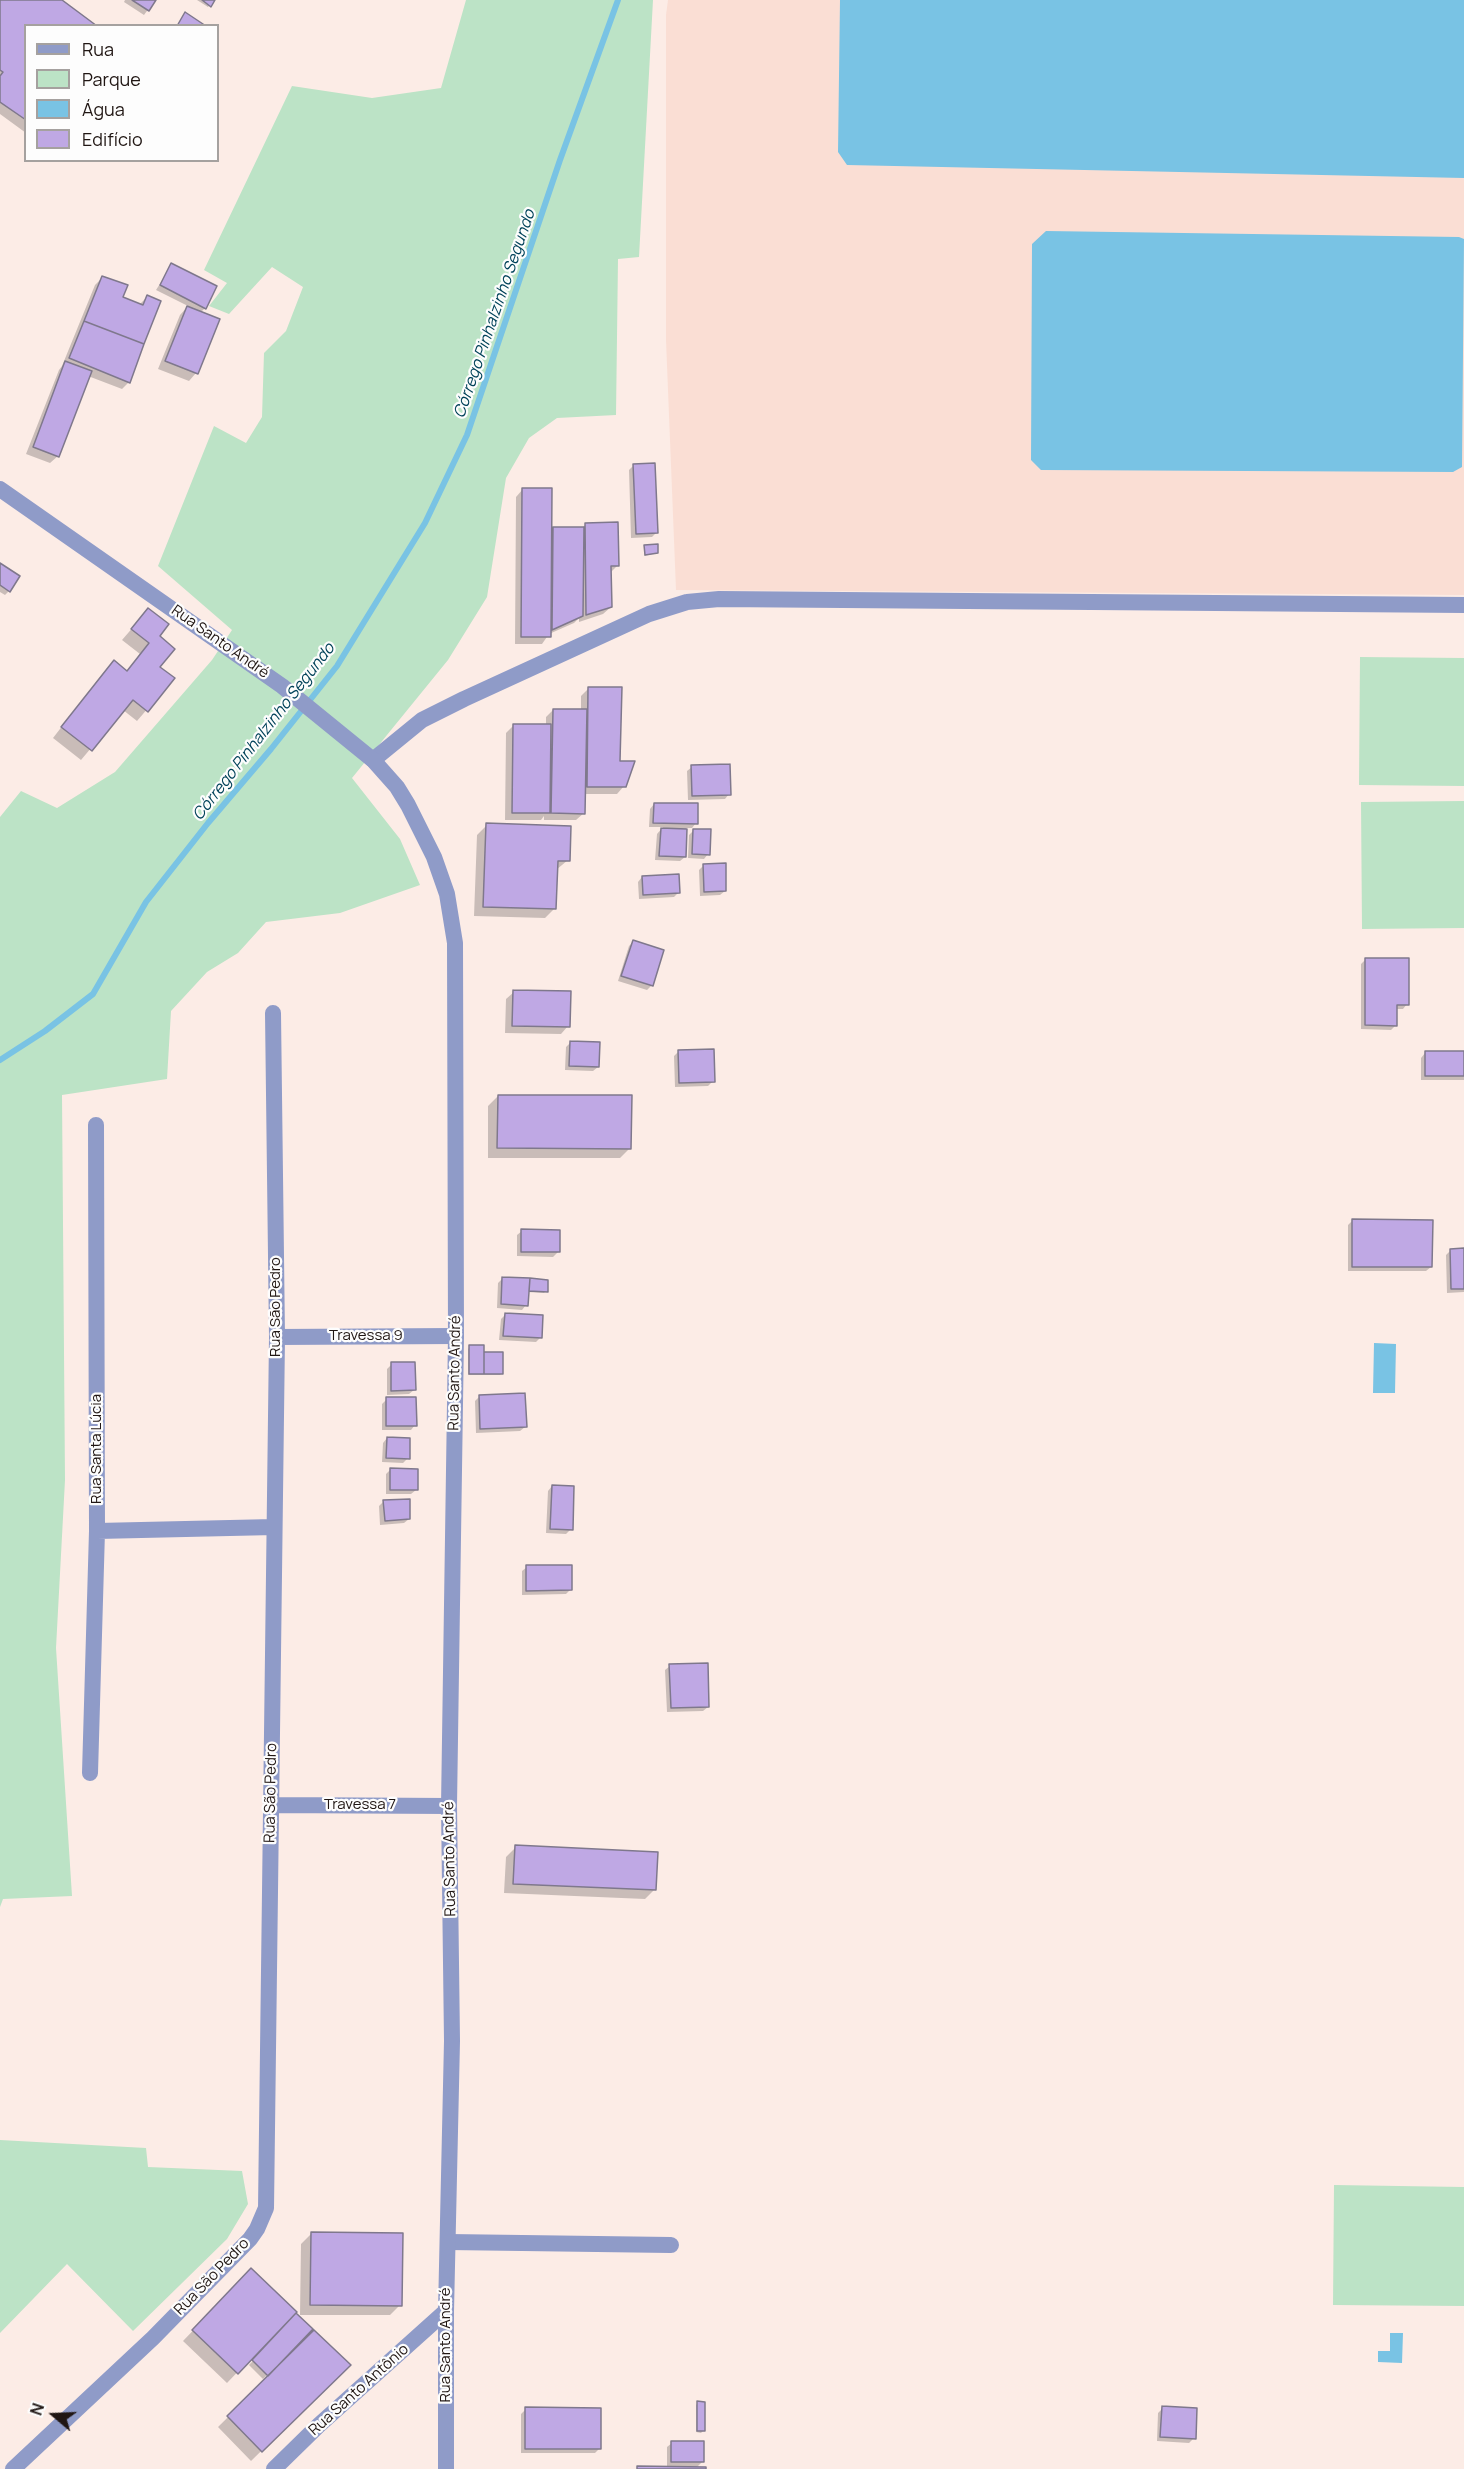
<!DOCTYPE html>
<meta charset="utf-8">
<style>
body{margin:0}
#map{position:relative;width:1464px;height:2469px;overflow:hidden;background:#fcece6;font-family:Manrope,sans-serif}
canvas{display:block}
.legend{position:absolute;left:24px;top:24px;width:195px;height:138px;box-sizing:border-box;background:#fdfdfd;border:2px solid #a5a19f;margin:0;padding:8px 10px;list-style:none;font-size:18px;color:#201613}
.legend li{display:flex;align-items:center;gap:12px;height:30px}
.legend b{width:30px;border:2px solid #a5a19f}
.north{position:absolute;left:24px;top:2385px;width:60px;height:60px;-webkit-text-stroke:4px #fdfdfd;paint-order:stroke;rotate:289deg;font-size:16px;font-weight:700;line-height:24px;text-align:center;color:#201613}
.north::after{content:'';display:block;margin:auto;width:21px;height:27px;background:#201613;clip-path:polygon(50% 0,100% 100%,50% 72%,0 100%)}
</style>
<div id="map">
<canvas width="1464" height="2469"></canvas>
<ul class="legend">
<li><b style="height:8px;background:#8f9bc8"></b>Rua</li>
<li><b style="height:16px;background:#bce3c6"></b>Parque</li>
<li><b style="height:16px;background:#79c3e4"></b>Água</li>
<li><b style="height:16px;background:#bfa8e4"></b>Edifício</li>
</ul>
<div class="north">N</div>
</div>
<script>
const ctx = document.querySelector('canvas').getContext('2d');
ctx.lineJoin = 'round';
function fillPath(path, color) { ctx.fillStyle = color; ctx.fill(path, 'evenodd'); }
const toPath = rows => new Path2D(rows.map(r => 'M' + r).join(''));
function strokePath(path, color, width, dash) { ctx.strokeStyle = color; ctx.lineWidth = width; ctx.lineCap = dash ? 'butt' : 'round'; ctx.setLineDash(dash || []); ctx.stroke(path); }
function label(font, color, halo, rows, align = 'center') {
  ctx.font = font + ' Manrope,sans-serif'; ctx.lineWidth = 4.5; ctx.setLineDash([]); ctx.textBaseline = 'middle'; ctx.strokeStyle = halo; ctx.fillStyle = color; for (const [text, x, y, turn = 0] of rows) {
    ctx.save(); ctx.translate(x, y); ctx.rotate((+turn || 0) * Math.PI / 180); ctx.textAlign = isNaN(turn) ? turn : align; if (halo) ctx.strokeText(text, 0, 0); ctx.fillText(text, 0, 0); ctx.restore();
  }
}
const built = toPath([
 [668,0,1464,0,1464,595,676,590,666,340,666,15]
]);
const green = toPath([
 [466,0,653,0,639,257,618,259,616,415,557,418,529,438,506,478,487,597,448,660,352,778,400,839,420,885,340,913,266,922,238,953,207,972,171,1011,167,1079,62,1095,65,1480,56,1648,72,1896,3,1899,0,1907,0,817,21,791,57,808,115,772,212,660,232,630,158,566,214,426,246,443,262,417,264,353,286,331,303,287,272,267,229,314,209,306,227,283,204,270,292,86,372,98,441,88],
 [1360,657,1464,658,1464,786,1359,785],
 [1464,801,1464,928,1362,929,1361,802],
 [0,2140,146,2148,148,2167,242,2171,248,2204,227,2239,133,2331,67,2264,0,2333],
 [1334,2185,1464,2187,1464,2306,1333,2305]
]);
const water = toPath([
 [840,0,1464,0,1464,178,847,165,838,152],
 [1046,231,1459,237,1464,239,1462,467,1453,472,1041,470,1031,460,1032,244],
 [1374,1343,1396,1344,1395,1393,1373,1393],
 [1390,2333,1403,2333,1402,2363,1378,2362,1378,2351,1390,2351]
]);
const shadow = toPath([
 [0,0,59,0,26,26,26,133,0,114],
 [125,0,155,0,144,15,124,2],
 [197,0,214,0,208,7],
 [172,265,205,308,200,313,218,320,196,373,189,381,158,369,180,315,188,306,156,290],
 [103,277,121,298,139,305,147,297,129,382,122,389,88,376,58,456,50,463,26,454,59,370,62,366,95,285],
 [633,466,656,533,652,537,631,538,629,470],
 [523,489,550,531,553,528,582,528,586,524,618,565,610,573,611,607,603,614,579,622,579,618,574,623,549,634,542,644,515,644,516,497],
 [645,546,657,553,644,556],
 [0,564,9,591,5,595,0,592],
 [148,610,158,637,158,667,173,679,137,721,123,710,81,760,53,738,104,672,126,672,140,654,122,640],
 [589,688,619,762,624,786,617,794,584,794,584,813,576,820,544,820,544,816,541,820,505,820,506,733,514,725,546,725,546,717,553,710,581,710,581,696],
 [692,767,729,794,725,799,688,800,687,771],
 [654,804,696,823,692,828,686,828,685,857,680,861,655,860,657,834,663,827,649,827,650,809],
 [487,825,568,860,556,870,555,908,545,918,474,916,477,835],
 [694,830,708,854,704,859,688,858,689,835],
 [704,865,725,891,720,895,700,896,699,870],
 [642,877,678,893,674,897,639,899,638,882],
 [634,941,652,985,647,990,618,981,629,946],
 [1366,959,1407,1004,1403,1009,1396,1009,1396,1025,1391,1030,1361,1029,1361,964],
 [514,992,568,1026,561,1034,505,1033,506,999],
 [571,1042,598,1067,593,1071,565,1070,566,1047],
 [679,1051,713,1081,708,1086,675,1087,674,1056],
 [1425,1053,1464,1053,1464,1080,1421,1080,1421,1058],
 [498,1096,630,1148,620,1158,488,1158,488,1106],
 [1353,1220,1431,1267,1426,1271,1348,1271,1348,1225],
 [522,1231,558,1252,553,1257,517,1256,517,1235],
 [1451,1250,1464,1250,1464,1292,1447,1293,1446,1255],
 [503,1278,546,1291,544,1293,527,1292,526,1305,522,1310,497,1308,498,1283],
 [505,1315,540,1338,536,1342,499,1340,501,1319],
 [470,1347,482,1354,502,1373,500,1375,468,1375,468,1349],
 [392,1364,414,1390,409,1394,387,1395,387,1369],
 [479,1397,525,1427,520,1431,476,1433,475,1401],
 [387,1399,415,1425,411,1430,382,1430,382,1404],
 [387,1438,408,1458,403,1463,382,1462,383,1443],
 [391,1469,416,1490,411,1494,386,1494,386,1474],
 [552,1486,571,1529,566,1534,546,1533,548,1491],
 [384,1501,409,1519,404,1523,380,1525,379,1506],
 [527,1567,570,1590,566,1594,522,1595,522,1571],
 [670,1666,708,1707,703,1711,667,1712,665,1670],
 [516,1847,655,1889,645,1899,504,1893,506,1857],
 [311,2234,400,2305,390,2315,300,2315,301,2244],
 [251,2270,295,2312,227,2383,183,2341],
 [297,2315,311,2329,263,2379,249,2365],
 [314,2332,349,2365,251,2461,218,2427],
 [698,2403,703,2431,701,2433,696,2432,696,2405],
 [1163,2408,1194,2438,1189,2443,1157,2441,1158,2413],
 [526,2409,599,2449,595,2453,521,2453,521,2414],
 [672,2443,703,2461,696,2468,704,2469,636,2469,667,2468,667,2447]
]);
const stream = toPath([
 [0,1060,45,1031,93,994,146,902,208,823,271,749,337,666,425,523,467,435,560,160,618,0]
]);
const building = toPath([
 [0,0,62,0,97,26,26,26,26,120,0,102,0,76,3,72,0,70,0,0],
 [132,0,156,0,149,11,132,0],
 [202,0,215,0,211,7,202,0],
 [185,12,206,26,177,26,185,12],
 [171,263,217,286,206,309,160,285,171,263],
 [102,276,128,285,123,297,143,305,147,295,161,301,144,344,84,321,102,276],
 [187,306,220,319,198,374,165,361,187,306],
 [84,321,144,344,130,383,69,358,84,321],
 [65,361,92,371,59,457,33,447,65,361],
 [655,463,658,533,636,534,633,464,655,463],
 [522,488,552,488,551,637,521,637,522,488],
 [618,522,619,566,611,566,612,607,586,615,585,523,618,522],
 [553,527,584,527,583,616,552,630,553,527],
 [658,544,658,553,645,555,644,545,658,544],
 [0,563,20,576,10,592,0,585,0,563],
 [148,608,169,624,160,636,175,649,160,667,175,678,148,712,133,700,92,751,61,727,114,660,127,671,149,643,131,629,148,608],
 [588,687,622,687,620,761,635,761,626,787,587,787,588,687],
 [553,709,587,709,585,814,551,813,553,709],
 [513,724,551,724,550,813,512,813,513,724],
 [730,764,731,795,692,796,691,765,730,764],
 [654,803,698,803,698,824,653,823,654,803],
 [486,823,571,826,570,861,558,861,556,909,483,907,486,823],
 [661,828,687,829,686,857,659,856,661,828],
 [693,829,711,829,710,855,692,854,693,829],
 [726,863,726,891,704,892,703,864,726,863],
 [679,874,680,893,643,895,642,876,679,874],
 [633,940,664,950,653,986,621,976,633,940],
 [1365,958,1409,958,1409,1005,1397,1005,1397,1026,1365,1025,1365,958],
 [513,990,571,991,570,1027,512,1026,513,990],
 [570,1041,600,1042,599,1067,569,1066,570,1041],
 [714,1049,715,1082,679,1083,678,1050,714,1049],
 [1425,1051,1464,1051,1464,1076,1425,1076,1425,1051],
 [498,1095,632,1095,631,1149,497,1148,498,1095],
 [1352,1219,1433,1220,1432,1267,1352,1267,1352,1219],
 [521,1229,560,1230,560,1252,521,1252,521,1229],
 [1464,1248,1464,1289,1451,1289,1450,1249,1464,1248],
 [502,1277,530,1278,528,1306,501,1304,502,1277],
 [530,1278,548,1280,548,1292,529,1291,530,1278],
 [505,1313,543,1315,542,1338,503,1336,505,1313],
 [469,1345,484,1345,484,1374,469,1374,469,1345],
 [484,1352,503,1352,503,1374,484,1374,484,1352],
 [391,1362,415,1362,416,1390,391,1391,391,1362],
 [525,1393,527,1427,480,1429,479,1395,525,1393],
 [386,1397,416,1397,417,1426,386,1426,386,1397],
 [387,1437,410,1438,410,1459,386,1458,387,1437],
 [390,1468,418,1469,418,1490,390,1490,390,1468],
 [552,1485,574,1486,573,1530,550,1529,552,1485],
 [410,1499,410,1519,385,1521,383,1500,410,1499],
 [526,1565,572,1565,572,1590,526,1591,526,1565],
 [708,1663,709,1707,671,1708,669,1664,708,1663],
 [515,1845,658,1852,656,1890,513,1884,515,1845],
 [311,2232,403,2233,402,2306,310,2305,311,2232],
 [251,2268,297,2312,238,2374,192,2330,251,2268],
 [296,2313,313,2329,268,2376,252,2360,296,2313],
 [314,2330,351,2365,262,2452,227,2416,314,2330],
 [697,2401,705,2402,705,2431,697,2431,697,2401],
 [1162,2406,1197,2408,1196,2439,1160,2437,1162,2406],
 [525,2407,601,2408,601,2449,525,2449,525,2407],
 [671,2441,704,2441,704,2462,671,2462,671,2441],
 [637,2466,706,2467,706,2469,637,2469,637,2466]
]);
const minor = toPath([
 [373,760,422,720,464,699,649,614,687,602,719,599,1464,605],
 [277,1337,456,1336],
 [97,1531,274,1527],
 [90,1773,97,1531,96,1125],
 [271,1805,449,1806],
 [448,2242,671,2245],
 [13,2469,153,2338,250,2239,257,2229,266,2208,277,1337,273,1013],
 [274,2469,319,2425,446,2311]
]);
const tertiary = toPath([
 [0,489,282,686,373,760,397,787,408,805,434,857,447,894,455,943,456,1336,449,1806,452,2041,446,2311,446,2469]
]);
const streetNames = [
 ["Rua Santo André",220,642,35],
 ["Rua São Pedro",276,1307,-90],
 ["Travessa 9",366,1336],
 ["Rua Santo André",455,1373,-89],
 ["Rua Santa Lúcia",97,1449,-90],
 ["Rua São Pedro",271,1793,-89],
 ["Travessa 7",360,1805],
 ["Rua Santo André",450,1859,-91],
 ["Rua São Pedro",212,2277,-46],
 ["Rua Santo André",446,2345,-90],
 ["Rua Santo Antônio",359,2390,-42]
];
const waterNames = [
 ["Córrego Pinhalzinho Segundo",495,314,-71],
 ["Córrego Pinhalzinho Segundo",264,732,-52]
];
fillPath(built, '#faded4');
fillPath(green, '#bce3c6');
fillPath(water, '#79c3e4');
fillPath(shadow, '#0003');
strokePath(stream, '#79c3e4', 6);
fillPath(building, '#bfa8e4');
strokePath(building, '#7f788c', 1.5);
strokePath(minor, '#8f9bc8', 16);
strokePath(tertiary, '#8f9bc8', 16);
label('15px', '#201613', '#fdfdfd', streetNames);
label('italic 16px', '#004259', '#fdfdfd', waterNames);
</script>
